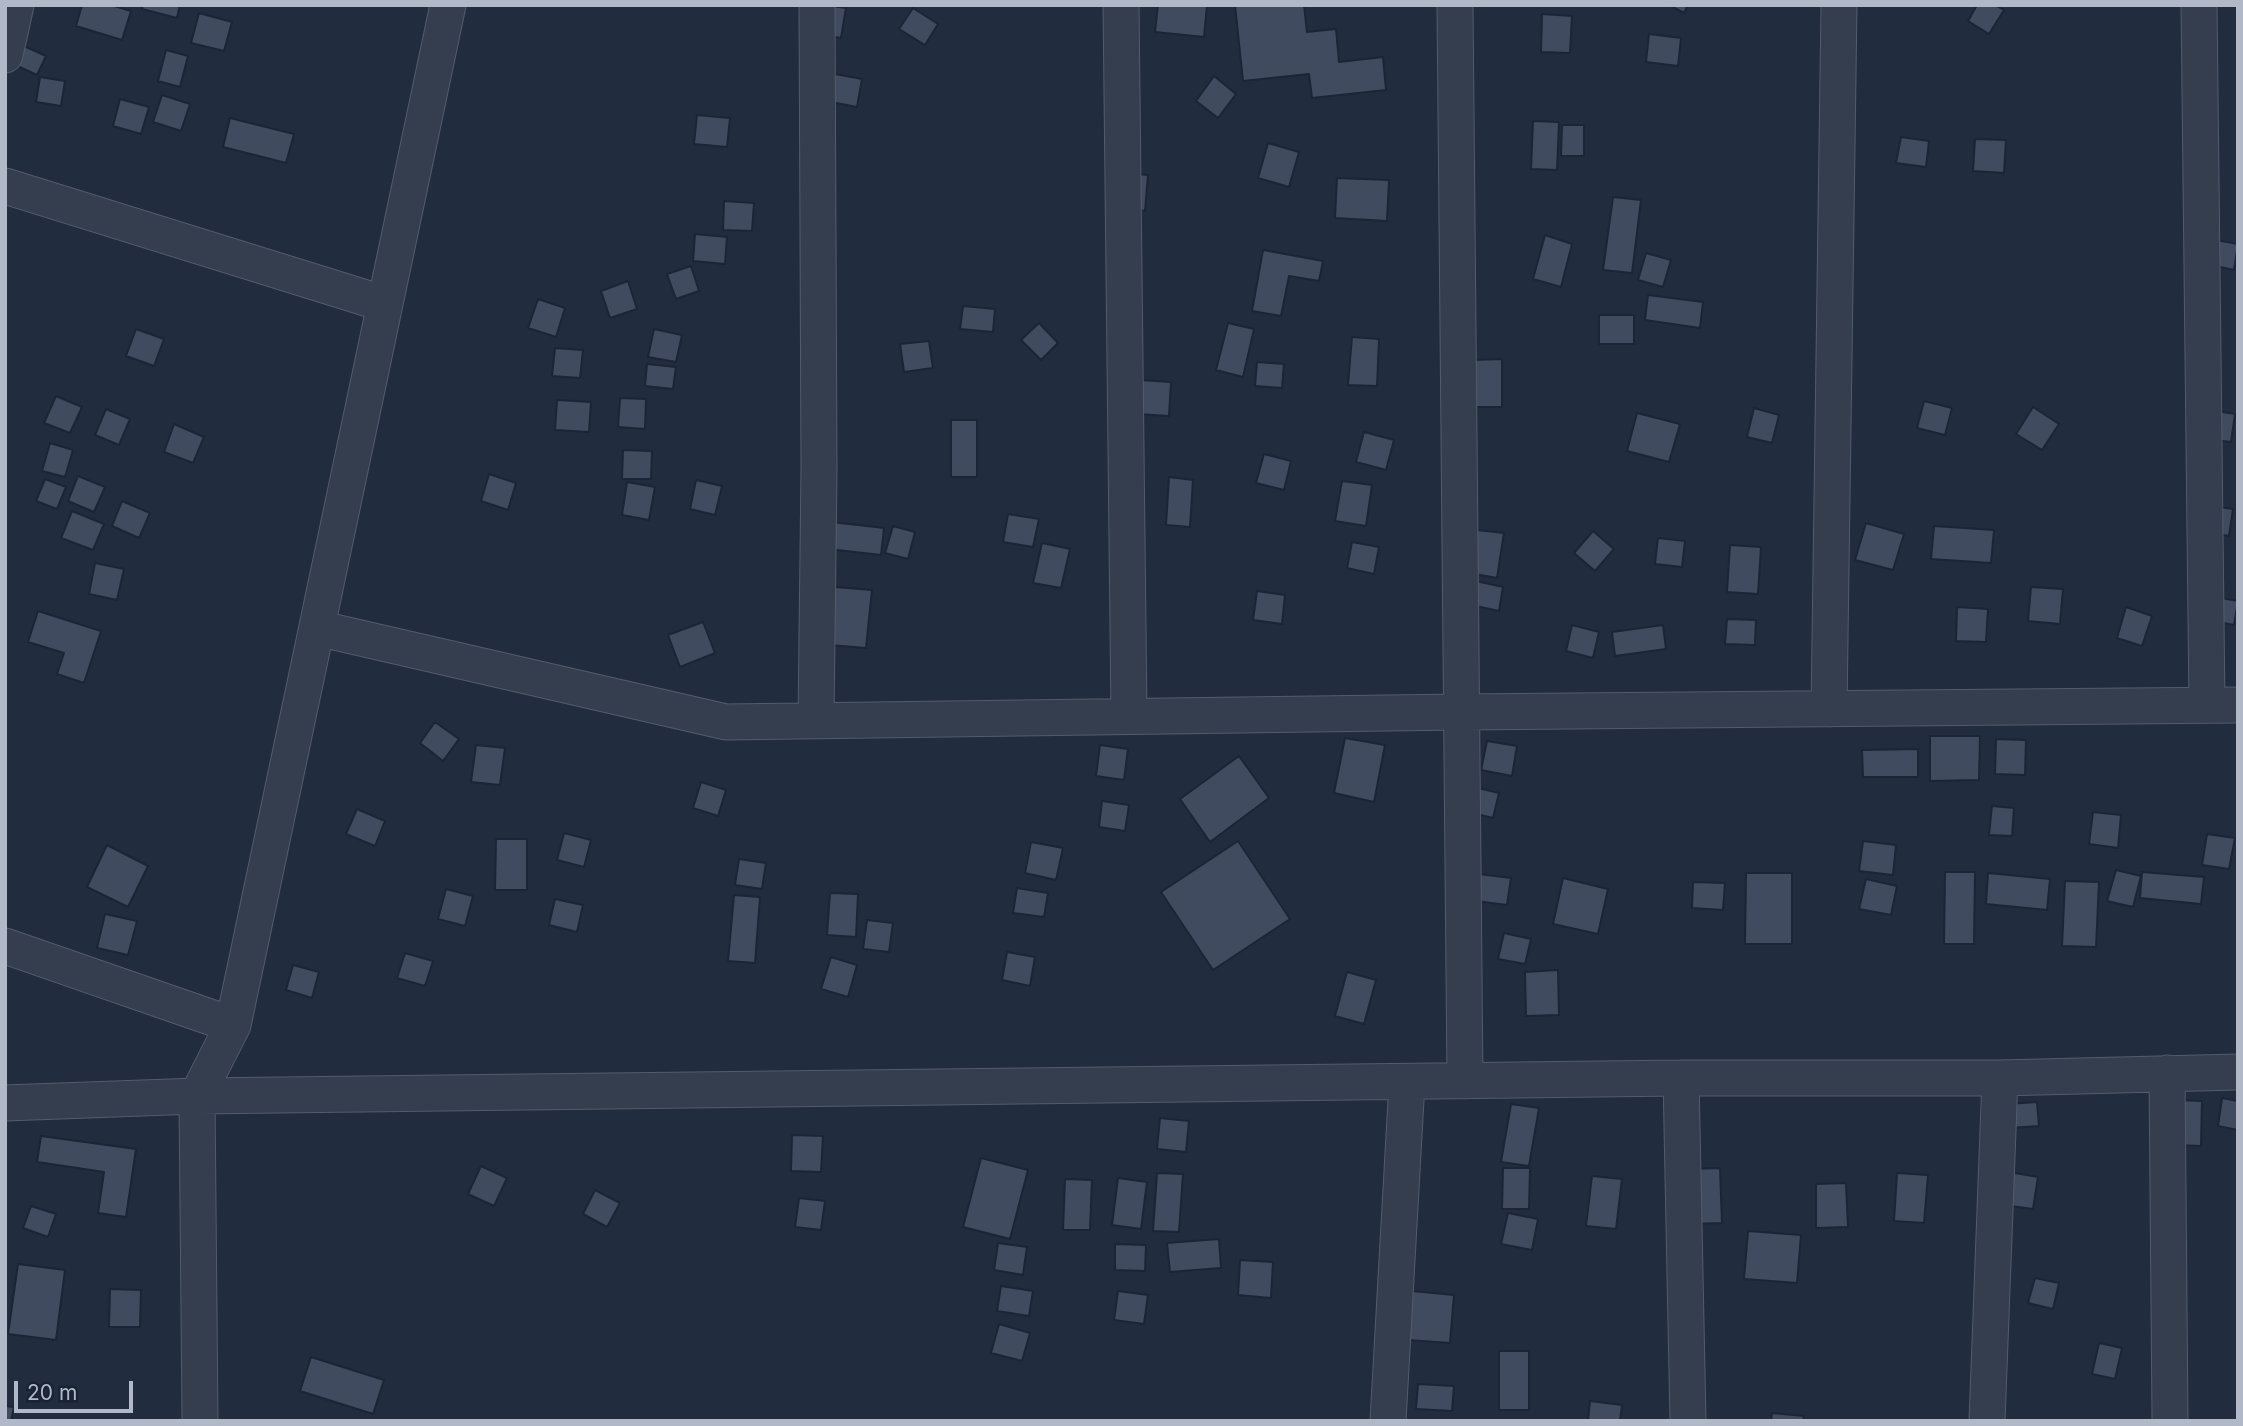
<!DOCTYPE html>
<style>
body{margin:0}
#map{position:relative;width:2243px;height:1426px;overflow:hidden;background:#212c3e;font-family:Inter,sans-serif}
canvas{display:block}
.frame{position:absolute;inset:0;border:7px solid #b1b9c9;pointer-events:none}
.scale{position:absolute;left:14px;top:1381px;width:119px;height:32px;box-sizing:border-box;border:4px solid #b1b9c9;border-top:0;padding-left:9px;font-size:21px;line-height:24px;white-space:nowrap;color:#b1b9c9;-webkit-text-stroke:5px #1a2333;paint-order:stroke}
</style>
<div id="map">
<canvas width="2243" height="1426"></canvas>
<div class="frame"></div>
<div class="scale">20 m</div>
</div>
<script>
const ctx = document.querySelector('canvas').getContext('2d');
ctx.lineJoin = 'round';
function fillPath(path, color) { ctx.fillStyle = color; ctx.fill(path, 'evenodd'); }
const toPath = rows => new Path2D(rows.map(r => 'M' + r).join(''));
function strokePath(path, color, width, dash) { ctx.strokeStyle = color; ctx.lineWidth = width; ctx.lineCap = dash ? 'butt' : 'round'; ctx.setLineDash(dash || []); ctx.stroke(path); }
const building = toPath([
 [82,5,111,5,131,11,122,40,76,26,82,5],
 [143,5,180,5,177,18,142,9,143,5],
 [824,5,846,8,841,38,812,34,824,5],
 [1158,5,1207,5,1204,37,1155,32,1158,5],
 [1235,5,1304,5,1307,32,1336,29,1339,62,1383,57,1386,90,1312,98,1309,74,1243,81,1235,5],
 [1669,5,1688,5,1684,13,1669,5],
 [1977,5,1995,5,2004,10,1989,34,1968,21,1977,5],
 [913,8,938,24,925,45,899,29,913,8],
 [199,13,232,22,224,51,191,43,199,13],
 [1542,14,1572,16,1570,53,1541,52,1542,14],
 [1649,34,1681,38,1678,66,1646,62,1649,34],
 [22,45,46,56,37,75,13,64,22,45],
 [166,50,188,56,180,87,158,81,166,50],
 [835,74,862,79,857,107,831,102,835,74],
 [1214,76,1236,94,1218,118,1196,101,1214,76],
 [40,77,65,81,61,106,36,102,40,77],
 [162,95,190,104,181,131,153,122,162,95],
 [120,99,149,107,141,134,113,126,120,99],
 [697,115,730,118,727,147,694,144,697,115],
 [230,118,294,134,286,163,223,147,230,118],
 [1533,121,1559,122,1557,170,1531,169,1533,121],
 [1562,125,1584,125,1584,156,1561,156,1562,125],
 [1901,137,1929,141,1926,167,1896,163,1901,137],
 [1975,139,2006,140,2004,173,1973,171,1975,139],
 [1268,143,1299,152,1289,187,1258,178,1268,143],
 [1121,173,1148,175,1145,211,1118,208,1121,173],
 [1337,178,1389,180,1387,221,1335,218,1337,178],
 [1613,197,1641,200,1632,273,1603,270,1613,197],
 [724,201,754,203,752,231,723,230,724,201],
 [695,234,727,237,725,264,693,261,695,234],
 [1545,235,1572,244,1561,287,1533,279,1545,235],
 [2211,239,2238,244,2234,270,2206,264,2211,239],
 [1263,250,1323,261,1319,281,1289,276,1281,316,1252,311,1263,250],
 [1646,253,1671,260,1663,287,1638,280,1646,253],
 [691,266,699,291,676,299,667,274,691,266],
 [628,281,637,309,610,318,601,291,628,281],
 [1648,295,1703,302,1700,328,1645,320,1648,295],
 [538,299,565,308,556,337,528,328,538,299],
 [963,306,995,309,993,332,960,329,963,306],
 [1599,315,1634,315,1634,344,1599,344,1599,315],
 [1039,323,1058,343,1041,360,1021,340,1039,323],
 [1228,323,1254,329,1243,377,1216,370,1228,323],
 [136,329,164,339,154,366,126,356,136,329],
 [654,329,682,335,676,362,648,357,654,329],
 [1352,337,1379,339,1377,386,1348,385,1352,337],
 [929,341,933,368,904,372,900,344,929,341],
 [555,348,583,350,580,378,552,376,555,348],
 [1502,359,1502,407,1474,407,1473,360,1502,359],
 [1257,362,1284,364,1282,388,1255,386,1257,362],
 [647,364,676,367,673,389,645,386,647,364],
 [1124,379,1171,382,1169,416,1122,413,1124,379],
 [56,396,82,407,70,433,44,423,56,396],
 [620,398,646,399,645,429,618,427,620,398],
 [557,400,591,402,589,432,555,430,557,400],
 [1924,401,1952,408,1945,435,1917,428,1924,401],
 [2033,407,2059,424,2042,450,2016,434,2033,407],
 [1754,408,1779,415,1772,443,1747,437,1754,408],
 [106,409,130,419,119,445,95,435,106,409],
 [2210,410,2235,414,2231,442,2206,439,2210,410],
 [1637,413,1680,424,1669,462,1627,451,1637,413],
 [951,420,977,420,977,477,951,477,951,420],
 [174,424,204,437,193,463,164,452,174,424],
 [1364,432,1394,440,1386,470,1356,462,1364,432],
 [50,443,73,450,65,477,42,471,50,443],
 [623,450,652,451,651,479,622,479,623,450],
 [1264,454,1291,461,1284,490,1256,483,1264,454],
 [489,474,516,483,508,510,481,501,489,474],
 [78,476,105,487,94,512,68,501,78,476],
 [1169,477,1193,480,1190,527,1166,525,1169,477],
 [45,479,66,487,57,509,36,501,45,479],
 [696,480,722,486,715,515,690,509,696,480],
 [1342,481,1372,485,1366,526,1335,521,1342,481],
 [627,482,655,487,649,520,622,515,627,482],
 [122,501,150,513,139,538,112,526,122,501],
 [2206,505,2233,509,2229,536,2203,532,2206,505],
 [72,511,104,524,93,550,61,538,72,511],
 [1008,514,1039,519,1033,547,1003,542,1008,514],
 [814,520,884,528,881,555,811,547,814,520],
 [1866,523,1904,534,1893,570,1855,560,1866,523],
 [893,526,915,532,908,559,885,553,893,526],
 [1934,526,1994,530,1991,563,1931,559,1934,526],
 [1477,530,1504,533,1497,578,1470,573,1477,530],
 [1593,531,1614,549,1595,571,1574,553,1593,531],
 [1658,538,1685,541,1682,567,1655,564,1658,538],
 [1352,542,1379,547,1374,574,1347,568,1352,542],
 [1042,543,1070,549,1061,588,1033,583,1042,543],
 [1730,545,1761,547,1758,594,1727,592,1730,545],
 [95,563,124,569,117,600,89,594,95,563],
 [1476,581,1503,587,1499,611,1471,605,1476,581],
 [823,586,872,590,866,648,817,644,823,586],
 [2031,587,2063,589,2060,624,2028,621,2031,587],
 [1257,591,1285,595,1282,624,1253,620,1257,591],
 [2210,596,2238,601,2234,625,2206,620,2210,596],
 [1957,607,1988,609,1986,642,1956,641,1957,607],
 [2126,607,2152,616,2142,646,2117,638,2126,607],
 [38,611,101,631,84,683,57,674,64,653,28,642,38,611],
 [1727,619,1756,620,1755,645,1725,644,1727,619],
 [703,622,715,653,680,667,668,635,703,622],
 [1572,625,1599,632,1593,658,1566,651,1572,625],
 [1663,625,1666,649,1615,656,1612,632,1663,625],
 [435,722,459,739,443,761,420,743,435,722],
 [1930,736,1980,736,1979,780,1930,781,1930,736],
 [1345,738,1385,745,1374,802,1334,793,1345,738],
 [1996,739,2026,740,2025,775,1995,774,1996,739],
 [1487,741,1517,746,1512,776,1481,770,1487,741],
 [476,745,505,748,500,785,471,782,476,745],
 [1100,745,1128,749,1124,780,1096,776,1100,745],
 [1918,749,1918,777,1863,777,1862,750,1918,749],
 [1239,756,1269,798,1210,842,1180,799,1239,756],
 [701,782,726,790,718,816,693,808,701,782],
 [1474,787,1499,793,1493,818,1468,812,1474,787],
 [1102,801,1129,805,1125,831,1099,827,1102,801],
 [1992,806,2014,808,2012,836,1989,835,1992,806],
 [357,809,385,821,375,846,346,834,357,809],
 [2093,812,2121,815,2118,848,2089,844,2093,812],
 [564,833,591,840,584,867,557,860,564,833],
 [2207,834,2235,838,2229,869,2202,865,2207,834],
 [496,839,527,839,527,890,495,890,496,839],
 [1238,841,1290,919,1213,970,1161,892,1238,841],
 [1863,841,1896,845,1893,875,1859,871,1863,841],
 [1031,842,1063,848,1056,880,1025,873,1031,842],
 [107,845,148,866,128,907,87,887,107,845],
 [739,859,766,863,762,889,735,885,739,859],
 [2116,870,2141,876,2133,907,2107,901,2116,870],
 [1945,872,1975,872,1974,944,1944,944,1945,872],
 [2142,872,2204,877,2201,904,2140,898,2142,872],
 [1746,873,1792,873,1792,944,1745,944,1746,873],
 [1988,873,2050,879,2047,910,1986,904,1988,873],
 [1479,874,1511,878,1507,905,1476,901,1479,874],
 [1563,878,1608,889,1598,934,1553,924,1563,878],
 [1866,879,1897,886,1891,915,1859,909,1866,879],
 [2065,881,2099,882,2096,947,2062,946,2065,881],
 [1693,882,1725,883,1723,910,1692,908,1693,882],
 [1017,888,1048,893,1044,917,1013,913,1017,888],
 [446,889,473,896,465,926,438,919,446,889],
 [830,893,858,894,856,937,827,935,830,893],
 [734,895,760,897,755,963,728,961,734,895],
 [555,899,583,905,577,932,549,925,555,899],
 [105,914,137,921,128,955,97,948,105,914],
 [867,920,893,923,889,952,863,949,867,920],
 [1504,933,1531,939,1525,964,1498,959,1504,933],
 [1007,952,1035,957,1030,986,1002,980,1007,952],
 [405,953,433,961,425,986,397,978,405,953],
 [831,957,857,965,848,997,821,989,831,957],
 [293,965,319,972,312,998,286,990,293,965],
 [1558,970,1559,1015,1526,1016,1525,972,1558,970],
 [1347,972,1376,980,1364,1024,1335,1016,1347,972],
 [2222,1098,2238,1101,2238,1130,2218,1126,2222,1098],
 [2177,1100,2202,1101,2201,1146,2176,1145,2177,1100],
 [2037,1102,2039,1126,2009,1128,2007,1104,2037,1102],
 [1511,1104,1539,1108,1529,1166,1501,1162,1511,1104],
 [1160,1118,1189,1121,1186,1152,1157,1149,1160,1118],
 [792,1135,823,1136,821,1172,791,1171,792,1135],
 [41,1136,136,1149,126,1217,98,1213,104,1172,37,1162,41,1136],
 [981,1158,1028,1170,1010,1239,963,1227,981,1158],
 [481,1166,507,1178,494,1206,468,1194,481,1166],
 [1503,1168,1530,1168,1529,1209,1502,1209,1503,1168],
 [1720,1168,1722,1223,1690,1224,1689,1169,1720,1168],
 [2009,1172,2038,1177,2033,1209,2003,1205,2009,1172],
 [1157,1173,1183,1174,1179,1232,1153,1231,1157,1173],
 [1897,1173,1928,1175,1924,1223,1894,1221,1897,1173],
 [1592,1176,1622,1179,1616,1229,1586,1226,1592,1176],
 [1118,1178,1147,1182,1141,1229,1112,1225,1118,1178],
 [1065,1179,1092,1180,1090,1230,1063,1230,1065,1179],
 [1846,1183,1848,1227,1816,1228,1816,1184,1846,1183],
 [595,1190,620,1203,607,1227,583,1214,595,1190],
 [799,1198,825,1201,821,1230,795,1227,799,1198],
 [31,1206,56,1214,48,1237,23,1228,31,1206],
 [1508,1213,1538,1219,1532,1250,1501,1244,1508,1213],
 [1748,1231,1801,1235,1797,1283,1744,1279,1748,1231],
 [1219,1239,1221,1268,1170,1272,1167,1243,1219,1239],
 [998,1243,1027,1247,1023,1275,994,1270,998,1243],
 [1115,1244,1146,1245,1145,1271,1115,1270,1115,1244],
 [1240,1260,1273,1262,1271,1298,1238,1295,1240,1260],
 [18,1264,65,1270,56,1340,8,1334,18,1264],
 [2035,1278,2059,1283,2053,1309,2028,1303,2035,1278],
 [1001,1286,1033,1291,1029,1316,997,1311,1001,1286],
 [110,1289,141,1290,140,1327,109,1327,110,1289],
 [1118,1291,1148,1295,1144,1324,1114,1320,1118,1291],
 [1412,1291,1454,1295,1450,1343,1408,1340,1412,1291],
 [999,1324,1030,1333,1022,1361,991,1353,999,1324],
 [2099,1343,2122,1348,2115,1379,2092,1374,2099,1343],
 [1499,1351,1529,1351,1529,1410,1499,1410,1499,1351],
 [311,1357,384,1380,373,1414,300,1391,311,1357],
 [1418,1384,1454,1386,1452,1411,1416,1409,1418,1384],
 [1590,1401,1622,1405,1620,1421,1588,1421,1590,1401],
 [5,1406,14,1407,11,1421,5,1421,5,1406],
 [1772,1413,1804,1416,1803,1421,1771,1421,1772,1413]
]);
const street = toPath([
 [1121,5,1129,716],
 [1455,5,1465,1081],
 [2199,5,2207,705],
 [5,55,16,5],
 [5,186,385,304],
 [317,628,726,722,1461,712,2238,705],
 [1829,709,1839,5],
 [816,720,819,469,817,5],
 [5,946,233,1025],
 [2167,1073,2170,1421],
 [1681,1078,1688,1421],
 [5,1103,197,1096,1681,1078,2000,1078,2238,1072],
 [200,1421,197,1096,233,1025,448,5],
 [1388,1421,1407,1082],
 [1987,1421,2000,1078]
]);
fillPath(building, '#404b60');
strokePath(building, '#1c2535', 2);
strokePath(street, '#535c6c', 37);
strokePath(street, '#353e4e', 35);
</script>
